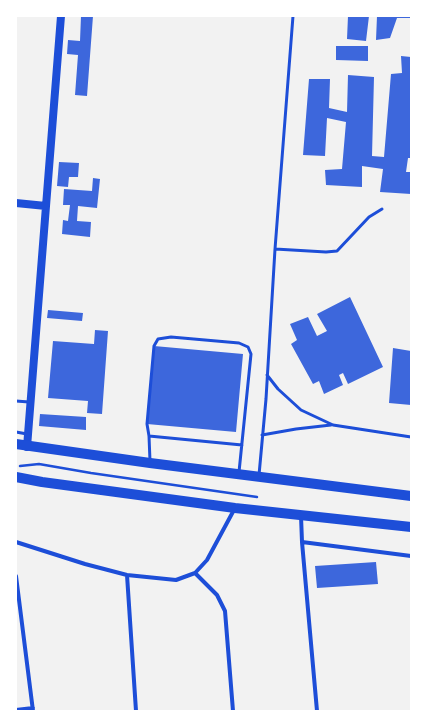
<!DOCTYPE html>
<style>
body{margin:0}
#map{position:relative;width:427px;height:727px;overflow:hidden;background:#f2f2f2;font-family:"Asap Condensed",sans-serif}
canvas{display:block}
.frame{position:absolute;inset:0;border:17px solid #fff;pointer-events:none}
</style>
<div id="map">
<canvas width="427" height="727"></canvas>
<div class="frame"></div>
</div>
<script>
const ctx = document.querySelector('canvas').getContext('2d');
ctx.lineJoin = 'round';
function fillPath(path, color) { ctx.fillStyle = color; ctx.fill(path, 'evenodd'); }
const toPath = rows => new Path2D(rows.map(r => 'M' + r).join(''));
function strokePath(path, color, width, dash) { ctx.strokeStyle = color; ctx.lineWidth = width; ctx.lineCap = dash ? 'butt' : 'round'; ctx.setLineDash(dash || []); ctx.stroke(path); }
const building = toPath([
 [81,16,93,16,87,96,75,95,78,55,67,54,68,40,80,41],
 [348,16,369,16,366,41,347,39],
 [377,16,411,16,411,18,397,18,390,38,376,40],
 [336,46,368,46,368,61,336,60],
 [401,56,411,57,411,158,408,158,406,172,411,172,411,194,380,192,383,169,362,166,362,187,326,185,325,170,342,169,346,122,327,118,325,156,303,155,309,79,330,79,329,108,347,112,348,75,374,77,372,156,384,157,391,74,402,73],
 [59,162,79,163,78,177,69,177,68,187,57,186],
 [93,178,100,179,97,208,78,206,77,221,91,222,90,237,62,234,63,220,68,221,70,205,63,205,64,189,92,191],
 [350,297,383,367,348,384,343,373,339,375,343,385,324,394,319,381,313,384,291,344,297,340,290,324,308,317,317,336,327,331,317,314],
 [48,310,83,313,82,321,47,318],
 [95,330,108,331,102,414,87,413,88,401,48,398,53,341,94,344],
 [154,346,243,354,236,432,147,424],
 [393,348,411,351,411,405,389,403],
 [40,414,86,417,86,430,39,426],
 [376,562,378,584,317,588,315,566]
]);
const path = toPath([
 [20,466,39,464,91,473,257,497]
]);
const service = toPath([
 [275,249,293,16],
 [267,375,278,389,301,410,333,425,411,437],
 [16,401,29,402],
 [16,432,27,434],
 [262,435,296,429,331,425],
 [149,436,147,424,154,346,158,339,171,337,239,343,248,347,251,354,239,472],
 [150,461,149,436,242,445],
 [259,475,266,399,275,249,326,252,337,251,369,217,382,209]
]);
const minor = toPath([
 [301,516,302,542,317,711],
 [16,542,85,564,127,575,176,580,195,573,207,560,235,508],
 [302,542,411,556],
 [195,573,217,595,225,611,233,711],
 [127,575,136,711],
 [16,576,33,711],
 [16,710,33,708]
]);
const secondary = toPath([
 [16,203,46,206],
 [27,447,61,16]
]);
const primary = toPath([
 [16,444,150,463,411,496],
 [16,477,42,482,235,508,411,527]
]);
fillPath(building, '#3d67dc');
strokePath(path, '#1d4ed8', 2.5);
strokePath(service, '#1d4ed8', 3);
strokePath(minor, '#1d4ed8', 4);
strokePath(secondary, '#1d4ed8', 8);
strokePath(primary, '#1d4ed8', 10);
</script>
